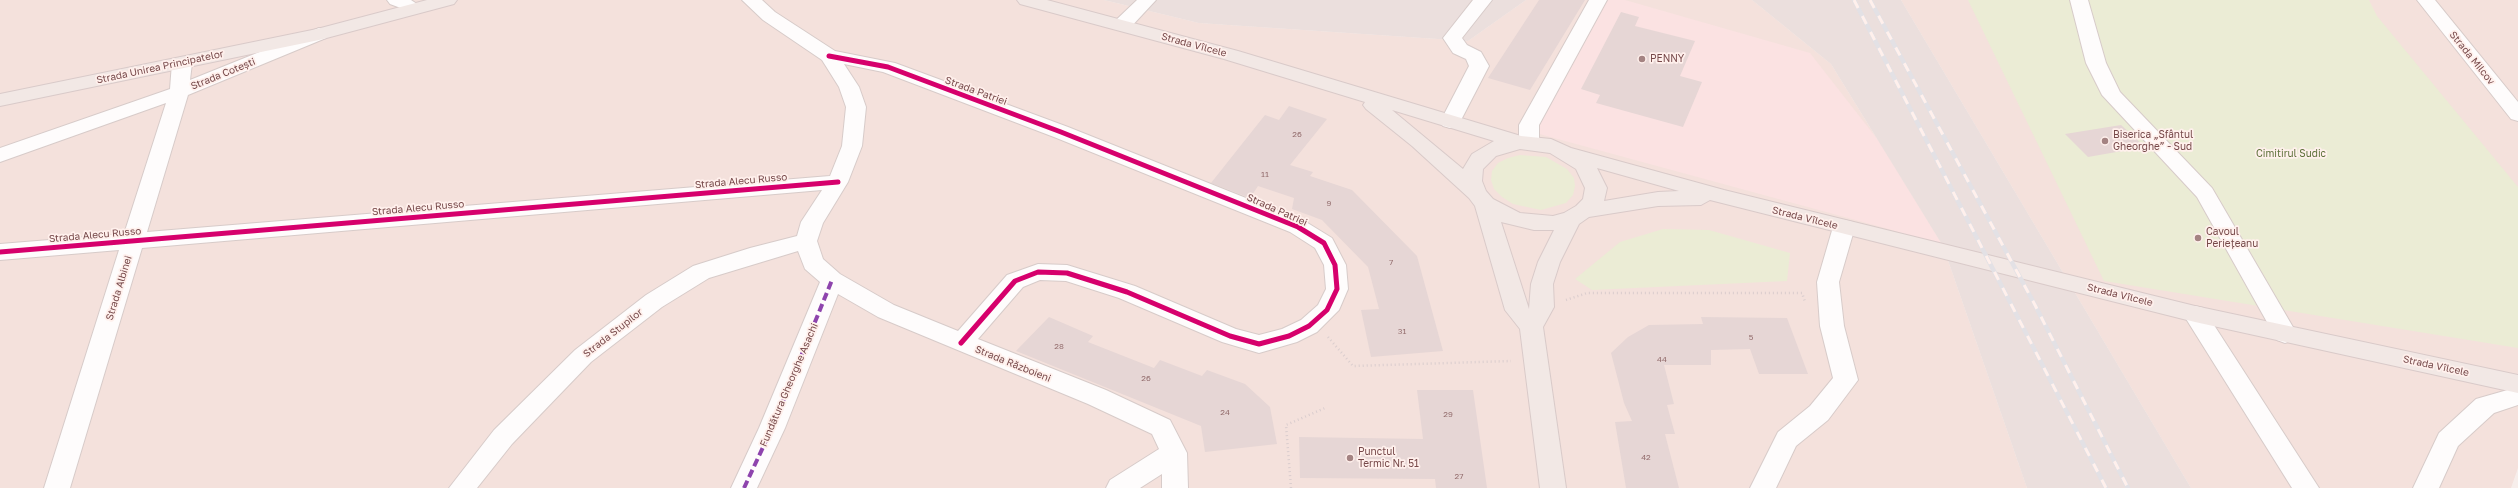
<!DOCTYPE html>
<meta charset="utf-8">
<style>
body{margin:0}
canvas{display:block;background:#f7eeeb}
</style>
<canvas width="2518" height="488"></canvas>
<script>
const ctx = document.querySelector('canvas').getContext('2d');
ctx.lineJoin = 'round';
function fillPath(path, color) { ctx.fillStyle = color; ctx.fill(path, 'evenodd'); }
const toPath = rows => new Path2D(rows.map(r => 'M' + r).join(''));
function strokePath(path, color, width, dash) { ctx.strokeStyle = color; ctx.lineWidth = width; ctx.lineCap = dash ? 'butt' : 'round'; ctx.setLineDash(dash || []); ctx.stroke(path); }
function label(font, color, halo, rows, align = 'center') {
  ctx.font = font + ' "Golos Text",sans-serif'; ctx.lineWidth = 3.5; ctx.setLineDash([]); ctx.textBaseline = 'middle'; ctx.strokeStyle = halo; ctx.fillStyle = color; for (const [text, x, y, turn = 0] of rows) {
    ctx.save(); ctx.translate(x, y); ctx.rotate((+turn || 0) * Math.PI / 180); ctx.textAlign = isNaN(turn) ? turn : align; if (halo) ctx.strokeText(text, 0, 0); ctx.fillText(text, 0, 0); ctx.restore();
  }
}
const residential = toPath([
 [0,0,1104,0,1199,23,1468,41,1526,0,1752,0,1831,64,1943,246,2027,488,0,488],
 [1901,0,2518,0,2518,468,2511,488,2191,488]
]);
const commercial = toPath([
 [1604,0,1625,0,1810,53,1882,145,1943,246,1885,228,1521,129]
]);
const industrial = toPath([
 [1104,0,1526,0,1468,41,1199,23],
 [1752,0,1901,0,2191,488,2027,488,1943,246,1831,64]
]);
const green = toPath([
 [1968,0,2369,0,2377,16,2518,187,2518,348,2104,281],
 [1520,155,1546,157,1567,169,1574,178,1575,186,1573,195,1566,203,1541,210,1513,204,1502,197,1494,189,1491,180,1492,171,1498,163,1508,158],
 [1663,229,1709,230,1790,253,1787,281,1592,290,1575,279,1620,242]
]);
const building = toPath([
 [1539,0,1585,0,1530,90,1488,78],
 [1621,12,1639,17,1635,26,1695,41,1680,76,1702,82,1683,127,1596,103,1600,95,1581,89],
 [1289,106,1327,119,1290,165,1313,172,1310,176,1352,190,1417,256,1443,351,1371,357,1361,310,1379,309,1368,267,1322,220,1292,209,1294,198,1258,186,1250,198,1211,183,1265,115,1279,120],
 [2121,125,2145,147,2088,157,2065,134],
 [1049,317,1093,336,1088,342,1154,368,1160,360,1202,376,1207,370,1245,384,1270,407,1277,444,1205,452,1201,426,1016,351],
 [1701,317,1787,318,1808,374,1759,374,1750,349,1711,350,1711,365,1664,365,1674,404,1667,405,1675,434,1665,434,1679,488,1626,488,1615,422,1632,421,1624,403,1611,353,1628,337,1649,325,1703,324],
 [1417,390,1473,390,1487,488,1436,488,1435,479,1300,478,1299,437,1423,439]
]);
const path = toPath([
 [1566,300,1587,293,1802,293,1805,302],
 [1328,337,1353,366,1511,361],
 [1291,488,1286,425,1325,408]
]);
const minor = toPath([
 [387,0,411,0,423,8,420,12,414,13,390,4,387,0],
 [742,0,762,0,775,12,835,51,895,63,1068,127,1306,222,1332,238,1346,265,1348,289,1339,310,1317,332,1297,342,1259,353,1222,342,1119,298,1066,281,1040,280,1023,287,978,339,1106,390,1170,420,1187,453,1188,488,1162,488,1162,474,1140,488,1106,488,1110,480,1159,449,1152,434,1088,404,878,317,838,294,785,428,757,488,731,488,759,428,820,282,805,269,798,251,709,278,662,307,591,362,512,444,477,488,449,488,494,430,575,350,646,295,693,266,750,248,797,236,801,222,822,190,142,248,70,488,44,488,119,250,0,260,0,244,124,234,166,103,0,162,0,148,170,89,172,63,175,59,182,57,189,59,192,63,190,80,319,28,326,30,328,34,326,38,188,95,147,232,830,176,842,146,846,107,839,87,822,60,763,20,742,0],
 [844,64,883,72,1054,137,1290,232,1315,248,1324,265,1326,289,1318,305,1301,320,1282,329,1259,335,1236,329,1135,286,1067,265,1038,264,1007,275,958,331,894,305,840,274,823,259,817,241,823,223,848,182,862,146,866,107,859,87,844,64],
 [1137,0,1156,0,1129,29,1115,29,1113,25,1115,21,1137,0],
 [1473,0,1492,0,1462,38,1467,45,1481,52,1489,66,1460,122,1457,126,1450,128,1443,126,1440,122,1469,66,1466,59,1453,53,1443,38,1473,0],
 [1589,0,1607,0,1539,125,1539,142,1536,147,1529,149,1522,147,1519,142,1519,125,1589,0],
 [2070,0,2088,0,2106,63,2120,92,2212,188,2297,334,2293,340,2285,343,2277,340,2197,197,2102,95,2086,63,2070,0],
 [2417,0,2435,0,2518,102,2518,121,2511,119,2417,0],
 [1844,220,1852,222,1855,227,1839,282,1844,326,1858,380,1828,420,1796,446,1776,488,1750,488,1778,432,1810,406,1833,378,1820,326,1817,282,1833,227,1836,222,1844,220],
 [2195,306,2203,308,2319,488,2292,488,2183,314,2187,308,2195,306],
 [2518,387,2518,405,2494,413,2458,446,2439,488,2413,488,2439,433,2476,399,2518,387]
]);
const major = toPath([
 [427,0,457,0,454,4,319,40,0,106,0,94,317,29,427,0],
 [1017,0,1047,0,1238,51,1521,136,1551,139,1571,148,1724,190,2195,306,2518,375,2518,393,2195,322,1710,200,1701,205,1658,206,1589,217,1579,224,1560,262,1553,284,1554,307,1543,327,1566,488,1540,488,1520,329,1505,310,1475,206,1469,198,1412,146,1366,109,1363,105,1365,102,1224,59,1020,4,1017,0],
 [1392,110,1494,141,1472,154,1463,169,1392,110],
 [1520,149,1550,153,1576,169,1585,188,1583,199,1576,206,1564,213,1553,216,1520,213,1493,199,1486,191,1482,181,1483,169,1496,156,1520,149],
 [1597,168,1679,191,1658,192,1604,201,1607,188,1597,168],
 [1501,222,1534,230,1554,230,1538,262,1531,284,1529,309,1501,222]
]);
const rail = toPath([
 [1854,0,2106,488],
 [1870,0,2035,305,2128,488]
]);
const quiet = toPath([
 [744,488,772,428,832,280]
]);
const cycleway = toPath([
 [829,56,888,67,1061,132,1298,227,1324,243,1335,265,1337,289,1327,310,1309,326,1289,336,1259,344,1230,336,1127,292,1067,273,1038,272,1015,281,961,343],
 [0,252,838,182]
]);
const markers = [
 [1642,59,4,"#a48382"],
 [2105,141,4,"#a48382"],
 [2198,238,4,"#a48382"],
 [1350,458,4,"#a48382"]
];
const numberNames = [
 ["26",1297,134],
 ["11",1265,174],
 ["9",1329,203],
 ["7",1391,262],
 ["31",1402,331],
 ["5",1751,337],
 ["28",1059,346],
 ["44",1662,359],
 ["26",1146,378],
 ["24",1225,412],
 ["29",1448,414],
 ["42",1646,457],
 ["27",1459,476]
];
const streetNames = [
 ["Strada Vîlcele",1194,45,15],
 ["Strada Milcov",2472,58,51],
 ["Strada Unirea Principatelor",160,67,-12],
 ["Strada Cotești",223,74,-22],
 ["Strada Patriei",976,91,20],
 ["Strada Alecu Russo",741,181,-5],
 ["Strada Alecu Russo",418,208,-5],
 ["Strada Patriei",1277,210,24],
 ["Strada Vîlcele",1805,218,14],
 ["Strada Alecu Russo",95,235,-5],
 ["Strada Albinei",119,288,-73],
 ["Strada Vîlcele",2120,295,14],
 ["Strada Stupilor",613,333,-38],
 ["Strada Războieni",1013,364,22],
 ["Strada Vîlcele",2436,366,12],
 ["Fundătura Gheorghe Asachi",789,385,-67]
];
const poiNames = [
 ["PENNY",1650,59],
 ["Biserica „Sfântul",2113,135],
 ["Gheorghe” - Sud",2113,147],
 ["Cavoul",2206,232],
 ["Periețeanu",2206,244],
 ["Punctul",1358,452],
 ["Termic Nr. 51",1358,464]
];
const parkNames = [
 ["Cimitirul Sudic",2291,154]
];
fillPath(residential, '#f4e1dc');
fillPath(commercial, '#fbe2e2');
fillPath(industrial, '#ebdfdd');
fillPath(green, '#ebecd5');
fillPath(building, '#e6d6d5');
strokePath(minor, '#d7cbc9', 2);
strokePath(major, '#d9cac9', 2);
strokePath(path, '#dacdce', 2.5, [1, 3]);
fillPath(minor, '#fefcfc');
fillPath(major, '#f2e8e5');
strokePath(rail, '#e3e1e5', 4.5);
strokePath(rail, '#fff0ec', 3, [9]);
strokePath(quiet, '#8e44ad', 4, [8, 4]);
strokePath(cycleway, '#d6006c', 5);
for (const [x, y, r, color] of markers) { const dot = new Path2D(); dot.arc(x, y, r, 0, 2 * Math.PI); ctx.fillStyle = color; ctx.fill(dot); strokePath(dot, '#fff0ec', 1.5); }
label('8px', '#946e6e', null, numberNames);
label('10px', '#77494a', '#fff0ec', streetNames);
label('10px', '#77494a', '#fff0ec', poiNames, 'left');
label('10px', '#5f713b', '#fff0ec', parkNames);
</script>
